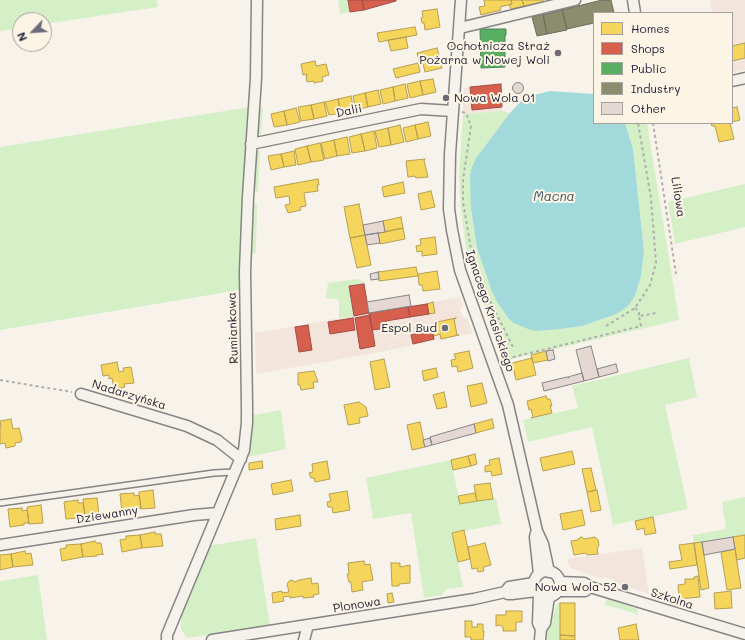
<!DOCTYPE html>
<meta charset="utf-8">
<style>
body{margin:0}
#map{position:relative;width:745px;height:640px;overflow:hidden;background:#f7f3ea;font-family:Mali,sans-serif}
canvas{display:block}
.legend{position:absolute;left:593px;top:12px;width:140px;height:112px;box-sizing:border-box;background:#fcf5e5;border:1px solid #a5a1a1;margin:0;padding:5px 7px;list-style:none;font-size:12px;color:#22223b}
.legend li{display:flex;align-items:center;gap:8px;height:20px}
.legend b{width:20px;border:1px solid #a5a1a1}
.north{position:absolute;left:12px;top:12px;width:40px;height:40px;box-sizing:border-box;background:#fcf5e5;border:1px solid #a5a1a1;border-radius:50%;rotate:245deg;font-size:11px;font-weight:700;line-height:16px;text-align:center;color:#22223b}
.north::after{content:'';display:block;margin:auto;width:14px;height:18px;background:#6d6b78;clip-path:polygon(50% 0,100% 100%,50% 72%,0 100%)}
</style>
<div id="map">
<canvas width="745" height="640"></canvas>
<ul class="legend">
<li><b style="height:11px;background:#f6d55c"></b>Homes</li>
<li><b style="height:11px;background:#d6604d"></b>Shops</li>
<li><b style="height:11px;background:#5aae61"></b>Public</li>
<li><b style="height:11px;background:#8c8c6e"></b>Industry</li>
<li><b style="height:11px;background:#e5d8d3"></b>Other</li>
</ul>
<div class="north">N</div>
</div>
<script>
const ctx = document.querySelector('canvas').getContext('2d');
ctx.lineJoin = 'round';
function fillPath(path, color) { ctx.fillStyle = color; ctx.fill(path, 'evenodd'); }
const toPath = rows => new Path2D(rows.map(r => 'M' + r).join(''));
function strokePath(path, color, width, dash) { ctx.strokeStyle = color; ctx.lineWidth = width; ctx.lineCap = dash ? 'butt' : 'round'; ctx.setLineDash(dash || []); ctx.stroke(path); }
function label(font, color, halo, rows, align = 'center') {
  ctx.font = font + ' Mali,sans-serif'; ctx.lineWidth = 4; ctx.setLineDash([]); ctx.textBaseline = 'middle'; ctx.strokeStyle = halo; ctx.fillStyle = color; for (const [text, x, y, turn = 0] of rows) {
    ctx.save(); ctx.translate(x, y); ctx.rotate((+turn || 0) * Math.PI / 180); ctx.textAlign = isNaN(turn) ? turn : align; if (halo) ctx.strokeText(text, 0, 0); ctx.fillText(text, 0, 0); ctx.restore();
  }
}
const built = toPath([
 [716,0,745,0,745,70,732,73,732,13,712,13,710,1],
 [501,84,502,111,463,114,464,88],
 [460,297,463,306,460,309,463,317,467,318,473,333,364,355,256,374,255,333],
 [642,548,649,594,617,583,615,581,605,577,602,579,570,568,567,559]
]);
const green = toPath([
 [0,0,157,0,158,7,44,24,44,20,20,20,20,28,0,31],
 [338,0,348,0,350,12,340,14],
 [250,107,244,180,239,257,239,290,0,330,0,147],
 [263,108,261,135,255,132,257,109],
 [502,111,510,113,476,158,472,167,471,209,477,248,486,276,498,304,503,312,508,318,560,329,582,326,614,315,627,306,635,296,641,276,644,251,633,149,625,123,647,123,679,320,503,361,467,255,461,211,459,176,463,114],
 [260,150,258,192,252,190,254,153],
 [745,184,745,227,675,244,668,202],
 [257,204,256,253,249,255,251,205],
 [357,279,364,282,364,284,349,286,354,316,339,318,339,301,337,299,327,298,326,297,328,283],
 [689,358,697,397,665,405,688,509,613,525,592,427,528,442,523,420,578,408,572,386],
 [281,410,286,449,248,457,250,417,254,415],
 [451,460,460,504,496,498,501,524,452,533,463,587,446,589,442,595,424,598,411,513,373,519,366,478],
 [745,497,745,535,694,543,693,535,726,529,722,502],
 [256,538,270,626,187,638,181,629,181,617,207,546],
 [38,575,47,640,0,640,0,581],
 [608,599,638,609,637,615,634,613,605,605,606,600],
 [560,603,560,640,546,640,550,613,554,613,557,604]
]);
const water = toPath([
 [550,91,594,94,594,123,625,123,633,149,644,251,641,276,635,296,628,306,621,311,614,315,582,326,560,329,536,331,528,329,514,323,508,318,498,304,491,289,477,248,471,209,470,175,472,167,476,158,510,113,521,101,530,96]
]);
const homes = toPath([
 [484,0,511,0,512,4,500,7,501,10,481,15,479,7,485,6,484,0],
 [511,0,522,0,524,6,511,9,509,5,512,4,511,0],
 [522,0,543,0,543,2,524,6,522,0],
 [437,9,440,27,425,30,424,23,422,23,421,18,423,17,422,11,437,9],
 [415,27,417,35,379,42,377,33,415,27],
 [406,37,408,48,391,51,388,40,406,37],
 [745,43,745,58,732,61,732,46,745,43],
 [437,48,442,68,425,72,423,64,420,65,417,53,437,48],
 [315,61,316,66,326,64,329,75,322,77,323,81,314,83,314,81,307,82,306,76,307,76,307,74,303,75,301,64,315,61],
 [418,63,420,72,396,78,393,69,418,63],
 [433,79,436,92,423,95,420,81,433,79],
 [420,81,423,95,410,98,407,84,420,81],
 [405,84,408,98,395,101,393,87,405,84],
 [393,87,395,101,383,104,380,90,393,87],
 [378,90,381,104,368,107,365,93,378,90],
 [365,93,368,107,356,110,353,96,365,93],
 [351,96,354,110,341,113,338,99,351,96],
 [338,99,341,113,329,115,325,102,338,99],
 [324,102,327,116,314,119,311,105,324,102],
 [311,105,314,119,301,121,298,107,311,105],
 [737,107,740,120,732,122,732,108,737,107],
 [296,108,300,122,287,125,284,111,296,108],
 [284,111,287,125,274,127,271,114,284,111],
 [428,122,431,136,418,139,415,125,428,122],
 [711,123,730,123,734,139,719,142,715,126,712,126,711,123],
 [400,125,404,142,391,145,388,128,400,125],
 [415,125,418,139,406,142,403,128,415,125],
 [388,128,391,145,379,147,375,131,388,128],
 [374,131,377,148,365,151,361,134,374,131],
 [361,134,365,151,352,153,349,137,361,134],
 [347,137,350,154,337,156,334,140,347,137],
 [334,140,337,156,325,159,321,143,334,140],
 [320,143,324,160,311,162,307,146,320,143],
 [307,146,311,162,298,165,295,149,307,146],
 [294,151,296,165,284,167,281,154,294,151],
 [281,154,284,167,271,170,268,156,281,154],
 [425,159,424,160,428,177,416,178,415,176,408,177,406,161,425,159],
 [318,179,319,185,317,185,318,191,304,193,306,206,300,207,301,210,288,213,285,205,290,204,289,196,276,198,274,187,318,179],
 [403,182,405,193,384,197,382,187,403,182],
 [431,191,435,207,421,210,418,194,431,191],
 [359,204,365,235,350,238,344,207,359,204],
 [401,217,403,228,385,232,383,221,401,217],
 [403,228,405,239,380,244,378,233,403,228],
 [365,235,371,265,357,268,350,238,365,235],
 [435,237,437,254,422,256,422,251,417,252,416,246,421,245,420,239,435,237],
 [416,267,418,276,379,281,378,272,416,267],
 [437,271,440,289,423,291,422,285,419,285,418,274,437,271],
 [433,302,435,313,429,314,427,304,433,302],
 [456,318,454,319,457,335,459,335,441,339,440,334,434,336,432,326,438,324,437,322,456,318],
 [469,351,473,368,458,372,457,366,452,367,451,360,456,359,454,354,469,351],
 [546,351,548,360,533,363,531,355,546,351],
 [532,358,536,375,516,380,512,363,532,358],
 [384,359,390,387,375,390,370,362,384,359],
 [117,362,119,372,124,371,123,368,131,367,134,383,124,384,125,387,114,389,112,378,109,379,109,375,103,376,101,365,117,362],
 [436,368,438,377,424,381,422,371,436,368],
 [314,371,318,382,313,382,314,388,301,390,300,385,298,385,298,373,314,371],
 [482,383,487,403,471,407,467,386,482,383],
 [444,392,447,407,437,409,433,395,444,392],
 [546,396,547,399,550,399,552,406,550,406,552,413,531,418,533,417,531,409,529,410,527,401,546,396],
 [359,402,366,407,368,416,359,418,360,423,348,425,344,405,359,402],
 [11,419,13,429,19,428,22,439,21,442,15,443,15,446,6,448,5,443,0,444,0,428,1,427,0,421,11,419],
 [492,419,494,428,476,433,474,424,492,419],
 [420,422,425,447,412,450,407,425,420,422],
 [572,451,575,464,543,471,540,458,572,451],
 [475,454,477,464,471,466,468,456,475,454],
 [468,456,471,466,453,470,451,460,468,456],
 [499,458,502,474,492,476,491,471,485,472,485,466,490,465,489,460,499,458],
 [262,461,263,468,249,470,249,463,262,461],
 [327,461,330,479,315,482,314,478,311,478,309,473,313,472,312,464,327,461],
 [591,468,596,490,587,492,582,469,591,468],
 [291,480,293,491,273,495,271,484,291,480],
 [490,483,493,499,477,501,474,485,490,483],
 [153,490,155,508,141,509,139,492,153,490],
 [597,490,601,510,591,512,587,492,597,490],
 [347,491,350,510,333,513,332,507,328,507,327,502,331,501,329,494,347,491],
 [134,493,134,496,139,495,141,508,136,509,136,510,122,512,120,494,134,493],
 [475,493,477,501,460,504,458,496,475,493],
 [97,498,99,515,85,517,83,499,97,498],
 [78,500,78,503,83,503,85,515,80,516,80,518,66,519,64,502,78,500],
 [41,505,43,523,29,524,27,507,41,505],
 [22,508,22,511,27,510,29,523,24,523,24,525,10,527,8,509,22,508],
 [582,510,585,525,563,530,560,514,582,510],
 [300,515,301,526,276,530,275,519,300,515],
 [653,517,656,533,645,535,644,528,637,530,635,521,653,517],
 [464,530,470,559,458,562,452,533,464,530],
 [155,532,155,534,161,534,163,546,142,548,140,535,155,532],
 [140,535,142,548,122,552,120,540,126,539,126,536,140,535],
 [745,535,745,558,737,560,733,537,745,535],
 [582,537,584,539,595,537,598,540,599,545,597,549,598,554,587,555,586,553,574,555,571,541,578,540,579,538,582,537],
 [95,541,96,543,101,543,103,555,103,554,97,555,97,556,83,557,81,544,95,541],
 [702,542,709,588,701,590,694,543,702,542],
 [485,543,491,565,483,567,484,571,478,572,477,568,472,569,468,547,485,543],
 [694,543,697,565,670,569,669,562,682,560,679,545,694,543],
 [81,544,83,557,62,561,60,549,66,548,66,545,81,544],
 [735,549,741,588,727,590,721,552,735,549],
 [25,551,26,554,31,553,33,565,13,567,11,554,25,551],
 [11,554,13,567,0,570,0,555,11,554],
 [364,561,365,565,370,564,373,580,362,582,363,590,352,592,351,582,349,582,347,574,349,574,348,563,364,561],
 [391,563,400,563,400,567,410,565,410,583,399,584,399,586,392,586,391,563],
 [698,576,700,597,679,599,678,585,685,584,685,579,694,579,694,577,698,576],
 [311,578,312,584,318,583,319,594,313,595,314,597,303,598,303,596,290,598,290,596,283,597,284,601,273,603,272,593,282,591,282,593,289,592,287,584,289,581,292,580,295,582,299,580,311,578],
 [731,591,732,608,715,609,714,593,731,591],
 [392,593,394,602,388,603,387,594,392,593],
 [560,603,575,603,575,636,560,635,560,603],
 [506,611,522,611,522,622,516,622,516,631,503,631,503,627,500,625,496,626,496,615,506,615,506,611],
 [465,621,472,621,472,627,478,627,477,624,483,624,483,631,484,631,483,640,471,640,471,637,465,637,465,621],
 [636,624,639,640,620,640,618,628,636,624],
 [560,635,575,636,575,640,560,640,560,635]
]);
const shops = toPath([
 [348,0,362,0,364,10,350,12,348,0],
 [362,0,396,0,396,1,364,10,362,0],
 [501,84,502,107,472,110,470,87,501,84],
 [364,284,369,313,354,316,349,286,364,284],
 [427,304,429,314,410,317,408,307,427,304],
 [408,307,410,317,386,321,387,328,372,330,369,313,408,307],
 [370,315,375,346,360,349,355,318,370,315],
 [353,318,355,330,330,334,328,322,353,318],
 [308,325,312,350,299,352,295,327,308,325],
 [432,330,434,339,413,344,411,335,432,330]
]);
const public = toPath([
 [480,29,506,29,506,35,505,36,505,67,481,68,480,29]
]);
const industry = toPath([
 [602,0,611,0,614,13,594,13,594,23,567,29,562,10,602,0],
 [562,10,567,30,547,34,543,15,562,10],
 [543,14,547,34,537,36,532,17,543,14]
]);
const building = toPath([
 '512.5 88a5.5 5.5 0 1 1 11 0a5.5 5.5 0 1 1-11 0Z',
 [383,221,385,232,365,235,363,225,383,221],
 [378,233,380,243,367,245,365,235,378,233],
 [378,272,379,279,371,280,370,274,378,272],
 [409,295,411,306,369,313,367,302,409,295],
 [591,346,599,377,584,381,576,350,591,346],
 [553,350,555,359,548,361,546,351,553,350],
 [616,364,618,372,599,377,597,369,616,364],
 [582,373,584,381,544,391,542,383,567,377,569,378,568,377,582,373],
 [474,424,476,433,432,445,430,437,474,424],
 [430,438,432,445,425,447,423,440,430,438],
 [733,537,735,549,704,555,702,542,733,537]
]);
const path = toPath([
 [462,112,466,113,471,126,463,180,463,202,471,249,481,283,514,349],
 [653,123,676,274],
 [635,308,639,312,639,316],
 [606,326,635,308,650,285,656,263,651,198,638,123],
 [501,360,641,326,639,316,656,313],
 [0,380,72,392]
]);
const service = toPath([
 [0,503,214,473,235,472]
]);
const minor = toPath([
 [461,0,450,154,449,209,452,230,460,270,508,405,537,531,543,544,549,572],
 [633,0,635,13],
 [460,28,575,0],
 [732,81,745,78],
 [251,144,421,109,453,111],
 [81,394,187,426,217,440,241,459],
 [536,533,535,537,539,574],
 [0,545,194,515,218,513],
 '534 584a13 13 0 1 1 26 0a13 13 0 1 1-26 0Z',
 [560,582,584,583,590,587,745,634],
 [559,591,585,591,590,587],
 [505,592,508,594,512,594,536,591],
 [539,595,538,623,541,629,540,640],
 [541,629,545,623,549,597],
 [167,640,167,635,244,450,247,423,247,406,245,271,248,197,256,78,257,0],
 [212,640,474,599,505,592,509,587,534,583],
 [304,640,308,625]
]);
const markers = [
 [558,53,4,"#6d6b78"],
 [446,98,4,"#6d6b78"],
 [445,328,4,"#6d6b78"],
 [625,587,4,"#6d6b78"]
];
const poiNames = [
 ["Ochotnicza Straż",550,46],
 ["Pożarna w Nowej Woli",550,60],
 ["Nowa Wola 01",454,98,"left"],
 ["Espol Bud",437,328],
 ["Nowa Wola 52",617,587]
];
const streetNames = [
 ["Dalii",349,111,-12],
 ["Liliowa",678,197,81],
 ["Ignacego Krasickiego",490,311,71],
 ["Rumiankowa",233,328,-92],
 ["Nadarzyńska",129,395,17],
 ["Dziewanny",107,515,-9],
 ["Szkolna",672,599,18],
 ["Plonowa",357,605,-9]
];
const waterNames = [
 ["Macna",554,197]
];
fillPath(built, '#f3e5db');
fillPath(green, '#d5efc7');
fillPath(water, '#a2dadb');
fillPath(homes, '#f6d55c');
strokePath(homes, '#b69f52', 1);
fillPath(shops, '#d6604d');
strokePath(shops, '#a04d48', 1);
fillPath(public, '#5aae61');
strokePath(public, '#498456', 1);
fillPath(industry, '#8c8c6e');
strokePath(industry, '#6c6c5f', 1);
fillPath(building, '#e5d8d3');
strokePath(building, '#868485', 1);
strokePath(service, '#868485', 8);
strokePath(minor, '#868485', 13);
strokePath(path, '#b0aead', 2, [3, 3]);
strokePath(service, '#f5f2ec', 5);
strokePath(minor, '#f5f2ec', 10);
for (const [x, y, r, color] of markers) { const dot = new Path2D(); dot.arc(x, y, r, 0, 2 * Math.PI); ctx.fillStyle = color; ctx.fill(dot); strokePath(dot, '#fcf5e5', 1.5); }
label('12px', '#22223b', '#fcf5e5', poiNames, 'right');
label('12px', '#22223b', '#fcf5e5', streetNames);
label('italic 13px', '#3d5669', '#fcf5e5', waterNames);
</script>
